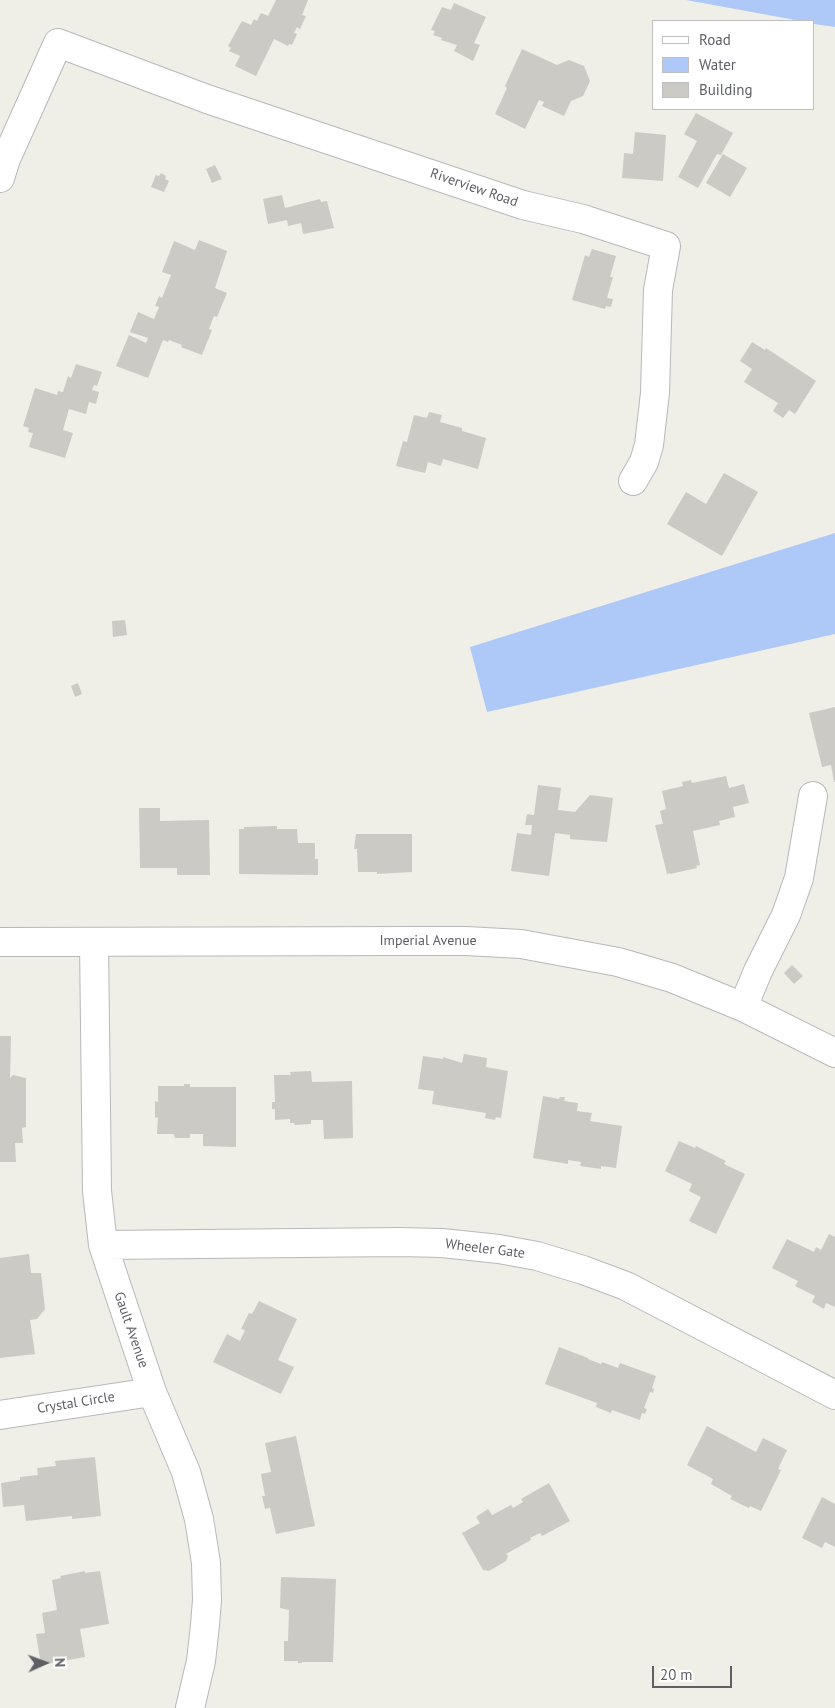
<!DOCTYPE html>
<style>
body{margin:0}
#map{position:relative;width:835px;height:1708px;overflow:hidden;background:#efefe7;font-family:"PT Sans",sans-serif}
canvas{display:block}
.legend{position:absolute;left:652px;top:20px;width:162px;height:90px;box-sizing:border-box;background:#fff;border:1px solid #bfbfc2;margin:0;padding:6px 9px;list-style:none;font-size:15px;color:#5f6066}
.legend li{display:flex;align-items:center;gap:10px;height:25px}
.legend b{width:25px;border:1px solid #bfbfc2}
.north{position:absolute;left:20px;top:1638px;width:50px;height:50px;-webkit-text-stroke:4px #fff;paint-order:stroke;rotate:88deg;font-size:14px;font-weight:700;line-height:20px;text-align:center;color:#5f6066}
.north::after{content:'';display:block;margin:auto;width:18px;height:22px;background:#5f6066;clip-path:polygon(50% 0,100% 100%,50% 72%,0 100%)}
.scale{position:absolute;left:652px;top:1666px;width:80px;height:22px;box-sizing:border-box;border:2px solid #5f6066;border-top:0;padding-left:6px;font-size:15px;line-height:18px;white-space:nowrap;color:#5f6066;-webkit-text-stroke:4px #fff;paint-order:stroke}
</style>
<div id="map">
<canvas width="835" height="1708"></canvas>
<ul class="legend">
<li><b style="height:6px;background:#fff"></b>Road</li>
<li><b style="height:14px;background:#aec8f8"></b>Water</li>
<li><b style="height:14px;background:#cbcac4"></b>Building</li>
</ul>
<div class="north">N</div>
<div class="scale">20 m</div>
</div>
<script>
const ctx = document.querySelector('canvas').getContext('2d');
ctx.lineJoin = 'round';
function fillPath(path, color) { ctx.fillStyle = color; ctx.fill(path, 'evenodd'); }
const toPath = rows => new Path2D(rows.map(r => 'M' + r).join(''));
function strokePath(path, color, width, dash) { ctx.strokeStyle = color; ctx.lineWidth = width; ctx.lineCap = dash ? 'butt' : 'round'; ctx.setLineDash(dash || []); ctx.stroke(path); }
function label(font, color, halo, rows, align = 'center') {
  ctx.font = font + ' "PT Sans",sans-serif'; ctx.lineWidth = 5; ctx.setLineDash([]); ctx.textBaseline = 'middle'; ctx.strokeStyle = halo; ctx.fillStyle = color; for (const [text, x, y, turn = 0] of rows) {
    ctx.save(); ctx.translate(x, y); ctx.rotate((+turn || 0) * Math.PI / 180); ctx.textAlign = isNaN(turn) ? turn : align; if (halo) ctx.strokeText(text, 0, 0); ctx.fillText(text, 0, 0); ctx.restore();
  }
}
const water = toPath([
 [686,0,835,0,835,27,814,24,814,21,801,21],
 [835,533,835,634,487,712,470,647]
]);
const building = toPath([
 [276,0,308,0,302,15,306,16,300,29,297,27,294,33,297,34,292,45,289,44,288,46,274,39,256,76,235,66,240,56,229,51,231,48,228,46,242,21,251,25,254,19,257,21,261,13,268,16],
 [454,3,486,17,474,43,480,45,473,61,454,51,457,45,441,40,442,38,433,35,435,31,431,30,442,7,451,10],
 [522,49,557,65,569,60,584,66,590,81,583,96,571,101,564,116,542,106,544,102,539,100,525,129,495,114,507,88,505,86],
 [696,113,733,133,721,155,717,154,698,188,678,177,697,141,684,134],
 [635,132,666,135,663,181,622,178,624,153,633,154],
 [723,154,747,168,730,197,706,183],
 [215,165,222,179,212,183,206,169],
 [161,173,166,176,165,179,169,181,164,192,151,187,156,175,159,176],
 [282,195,285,208,320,199,321,202,327,201,334,228,303,234,301,223,288,226,287,220,268,224,263,199],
 [199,240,227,251,215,288,227,293,217,317,214,316,209,329,212,330,202,355,181,347,182,345,169,340,168,342,163,340,148,378,116,366,129,335,146,343,148,338,130,332,138,312,154,319,159,307,155,306,159,296,162,298,171,275,162,272,174,241,195,250],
 [592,249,616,256,610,277,613,277,607,298,613,299,611,307,606,306,605,309,572,300,585,255,589,257],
 [752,342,765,350,766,348,816,381,795,414,789,410,783,418,773,411,778,403,744,382,752,369,740,361],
 [76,364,102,372,97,386,94,385,92,390,99,392,96,404,89,402,86,414,69,409,63,430,73,433,65,458,29,447,33,433,28,432,29,428,23,426,35,388,57,395,58,391,63,392,68,376,71,378],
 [429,412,442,415,440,422,462,428,462,431,486,438,478,469,443,459,441,466,428,462,425,473,396,466,403,441,407,442,414,415,427,418],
 [724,473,758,492,722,556,667,524,686,492,706,504],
 [125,620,127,635,113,637,112,621],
 [78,683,82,694,75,697,71,686],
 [835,707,835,782,834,782,831,765,822,767,809,713],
 [726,776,729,788,744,784,749,803,733,807,735,817,719,821,720,825,693,831,700,865,696,866,697,868,670,874,670,873,667,874,655,825,663,824,660,811,666,809,662,791,683,786,682,782,691,780,692,783],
 [538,785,561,788,558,810,575,812,590,795,613,798,607,842,570,839,570,835,555,833,549,876,511,871,517,833,531,835,532,825,525,825,527,814,534,815],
 [139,808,160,808,160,821,209,820,210,875,177,875,177,868,140,868],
 [277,826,277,829,297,829,298,843,315,843,315,859,318,859,318,875,239,874,239,829,244,829,244,827],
 [356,834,412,834,412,872,377,874,377,872,358,872,357,849,354,849],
 [792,965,803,976,794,984,784,973],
 [0,1036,11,1036,10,1078,13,1075,26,1078,26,1127,22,1128,23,1143,15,1143,16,1162,0,1162],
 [464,1054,487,1058,486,1067,508,1071,501,1118,496,1117,495,1120,485,1118,486,1113,432,1104,434,1091,418,1089,423,1056,443,1059,443,1057,462,1063],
 [311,1071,312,1082,352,1081,353,1138,324,1139,323,1120,311,1120,311,1124,295,1125,294,1123,290,1123,290,1119,275,1120,275,1109,272,1109,272,1102,275,1102,274,1075,291,1075,290,1072],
 [184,1084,190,1084,190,1087,236,1087,236,1147,203,1146,203,1134,190,1134,190,1138,175,1138,174,1134,157,1134,158,1117,155,1118,155,1101,158,1102,158,1086,184,1086],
 [543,1096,559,1099,560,1097,565,1097,564,1101,578,1103,577,1111,592,1113,590,1121,622,1126,616,1168,601,1166,601,1169,580,1166,581,1162,568,1160,568,1164,533,1158],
 [679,1141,695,1148,696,1146,726,1161,724,1164,745,1174,716,1234,689,1221,701,1197,689,1191,692,1184,665,1171],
 [829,1234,835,1237,835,1307,826,1303,824,1309,812,1302,815,1296,795,1286,798,1281,772,1268,787,1239,814,1252,816,1247,821,1250],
 [29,1254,31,1273,41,1273,45,1309,37,1319,30,1320,35,1354,0,1358,0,1258],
 [259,1301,297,1319,278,1360,294,1367,281,1394,213,1362,227,1334,240,1341,245,1330,241,1329,249,1313,252,1314],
 [559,1347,588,1358,588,1359,601,1364,602,1362,618,1368,620,1363,656,1376,652,1388,654,1389,653,1393,650,1392,644,1408,647,1409,645,1414,642,1413,640,1420,612,1410,611,1413,596,1407,597,1403,545,1384],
 [707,1426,756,1452,763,1438,787,1450,778,1469,781,1470,761,1511,750,1506,749,1508,730,1499,732,1496,711,1484,713,1479,687,1465],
 [296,1436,315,1526,276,1534,270,1508,265,1509,262,1496,265,1496,261,1474,271,1472,265,1443],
 [95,1457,101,1516,72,1519,72,1516,26,1521,24,1505,3,1507,1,1483,20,1480,20,1477,38,1475,37,1468,56,1466,55,1461],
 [549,1483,570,1521,542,1536,540,1533,530,1538,531,1540,506,1554,508,1556,506,1561,489,1571,483,1570,462,1533,480,1523,476,1517,488,1509,492,1515,511,1505,513,1508,523,1502,521,1499],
 [822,1497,835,1504,835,1547,825,1542,822,1548,802,1538],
 [85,1571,85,1573,100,1571,109,1624,80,1629,85,1657,41,1665,36,1634,45,1633,42,1613,57,1610,52,1580,61,1578,60,1576],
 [281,1577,336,1579,333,1662,302,1662,302,1663,298,1663,298,1661,284,1661,284,1641,288,1641,289,1610,280,1608]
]);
const minor = toPath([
 [0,178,6,159,58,43,207,99,523,205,583,219,666,246,658,290,655,393,649,445,644,462,633,481],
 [0,942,418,941,466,941,521,944,618,962,672,978,743,1007,835,1053],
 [94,942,97,1191,103,1245,152,1392,186,1472,199,1519,206,1563,207,1600,205,1625,201,1661,190,1708],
 [743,1007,758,971,786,915,799,878,813,796],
 [103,1245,399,1242,442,1243,499,1249,537,1256,583,1270,626,1286,835,1395],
 [0,1415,152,1392]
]);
const streetNames = [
 ["Riverview Road",474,188,19],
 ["Imperial Avenue",428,941],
 ["Wheeler Gate",485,1249,7],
 ["Gault Avenue",131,1330,71],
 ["Crystal Circle",76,1403,-9]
];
fillPath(water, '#aec8f8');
fillPath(building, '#cbcac4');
strokePath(minor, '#b7b8bc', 30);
strokePath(minor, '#fff', 28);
label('14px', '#5f6066', '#fff', streetNames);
</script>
